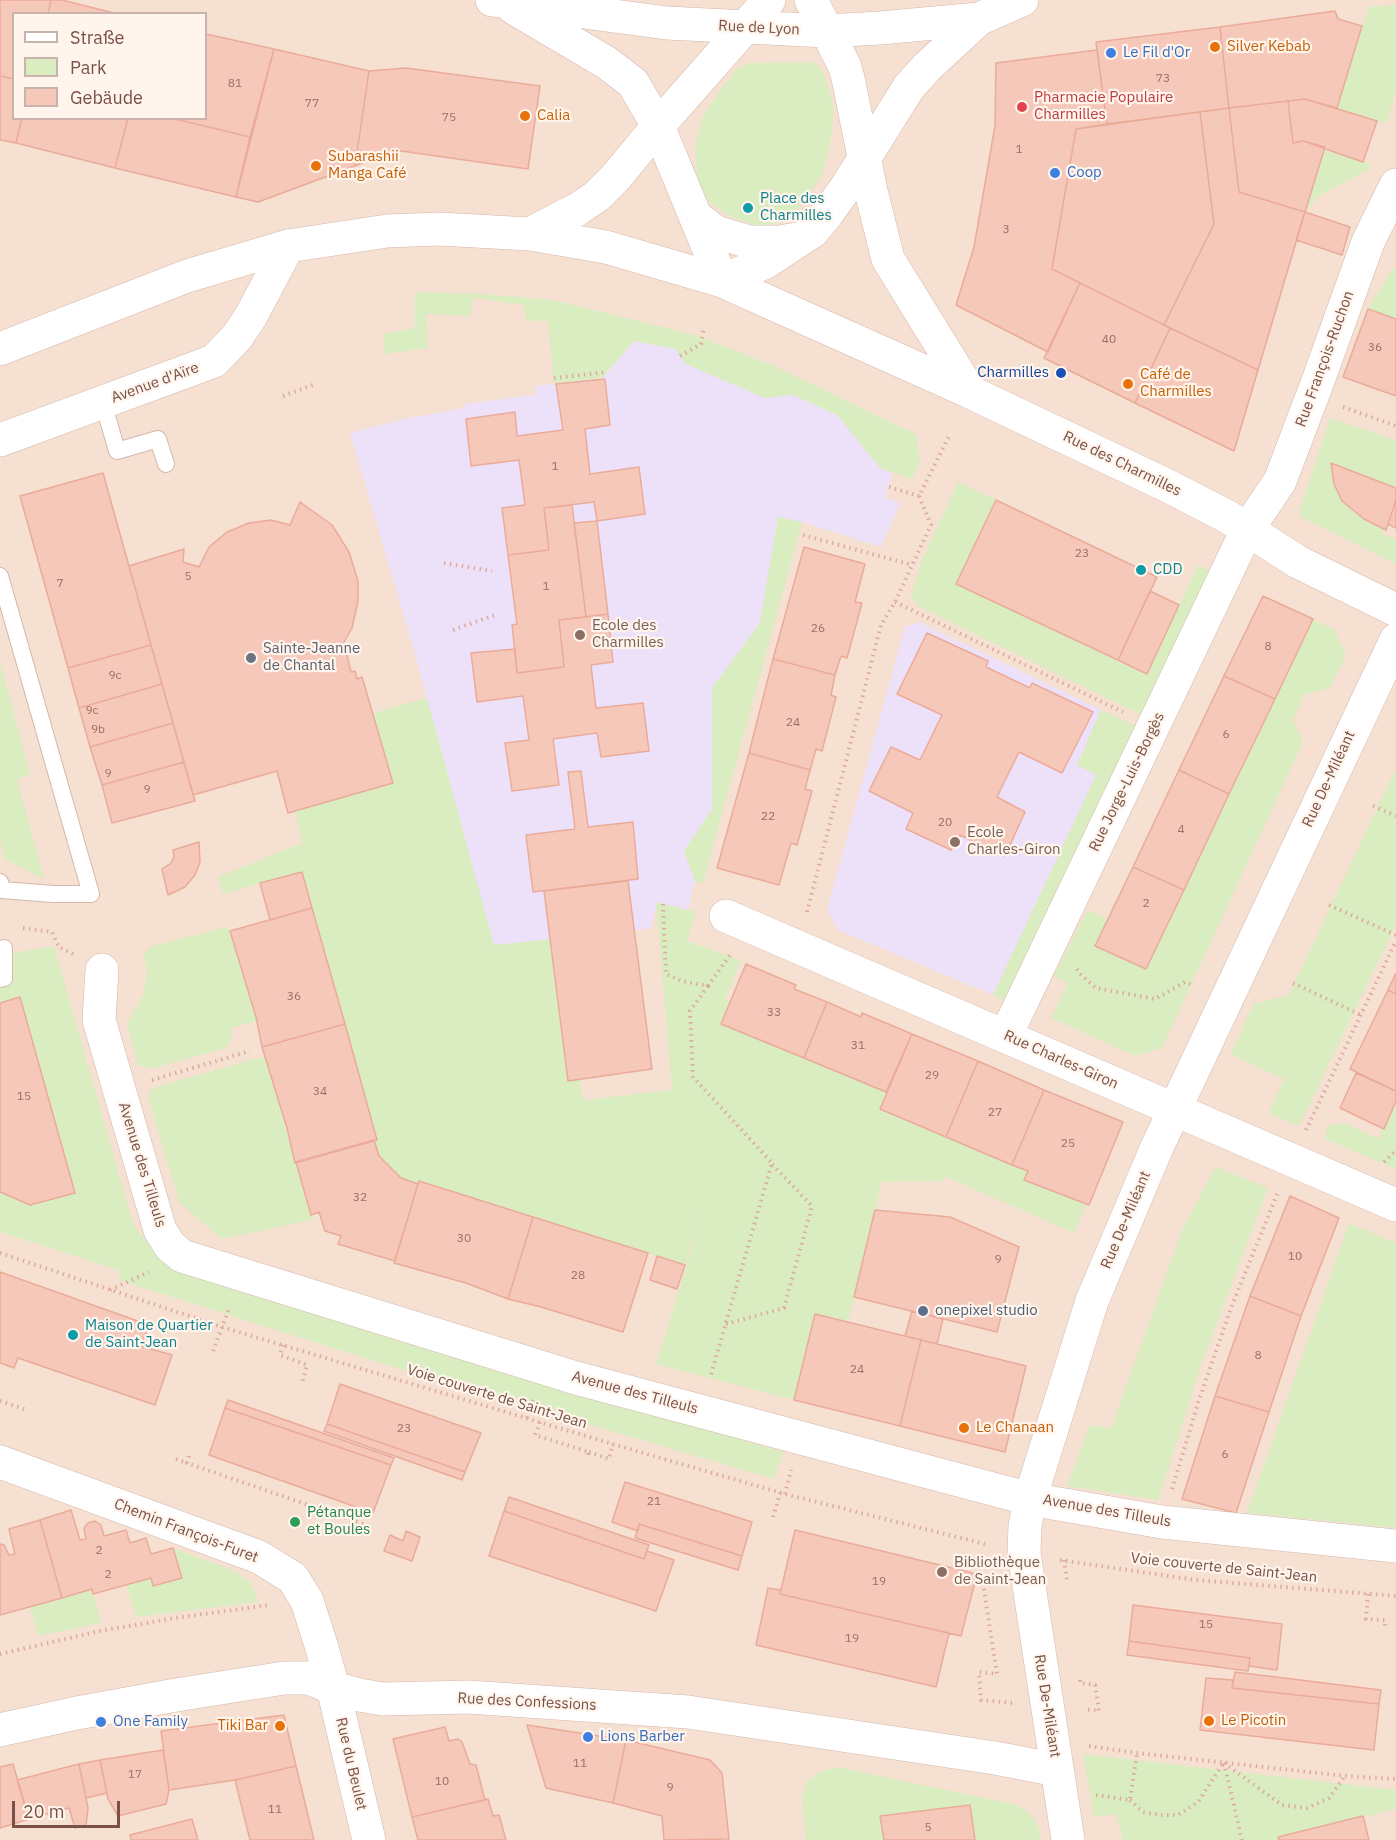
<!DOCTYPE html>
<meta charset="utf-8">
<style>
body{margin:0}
#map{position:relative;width:1396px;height:1840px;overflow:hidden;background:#fef0e4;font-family:"IBM Plex Sans",sans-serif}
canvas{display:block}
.legend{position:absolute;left:12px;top:12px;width:195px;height:108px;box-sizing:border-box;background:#fff5ec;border:2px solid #c9b3aa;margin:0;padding:8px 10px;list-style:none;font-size:18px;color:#795147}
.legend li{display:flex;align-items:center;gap:12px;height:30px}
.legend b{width:30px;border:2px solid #c9b3aa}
.scale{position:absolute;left:12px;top:1801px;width:108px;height:27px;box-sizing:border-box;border:3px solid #795147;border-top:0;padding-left:8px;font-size:18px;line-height:21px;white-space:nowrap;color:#795147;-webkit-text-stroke:4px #fff5ec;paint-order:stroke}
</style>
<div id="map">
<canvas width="1396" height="1840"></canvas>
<ul class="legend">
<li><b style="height:8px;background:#fff"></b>Straße</li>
<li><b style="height:16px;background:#daedc1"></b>Park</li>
<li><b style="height:16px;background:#f6c8ba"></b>Gebäude</li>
</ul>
<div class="scale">20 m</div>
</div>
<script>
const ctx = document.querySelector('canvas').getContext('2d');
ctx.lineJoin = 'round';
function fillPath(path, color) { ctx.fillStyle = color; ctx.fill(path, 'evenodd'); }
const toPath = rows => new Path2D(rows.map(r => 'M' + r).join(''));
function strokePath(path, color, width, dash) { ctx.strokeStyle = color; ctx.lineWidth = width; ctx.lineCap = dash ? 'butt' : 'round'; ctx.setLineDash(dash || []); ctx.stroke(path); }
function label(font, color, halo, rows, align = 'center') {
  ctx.font = font + ' "IBM Plex Sans",sans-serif'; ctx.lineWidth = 4.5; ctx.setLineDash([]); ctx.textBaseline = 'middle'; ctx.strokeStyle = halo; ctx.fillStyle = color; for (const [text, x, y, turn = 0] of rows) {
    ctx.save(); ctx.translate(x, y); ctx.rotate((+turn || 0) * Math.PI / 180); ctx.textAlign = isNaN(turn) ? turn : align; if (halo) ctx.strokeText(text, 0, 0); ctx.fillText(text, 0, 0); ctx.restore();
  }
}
const residential = toPath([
 [0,0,1396,0,1396,1840,0,1840],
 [14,14,206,14,206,118,14,118]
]);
const education = toPath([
 [634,341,676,349,686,364,765,398,793,395,838,415,880,468,892,474,885,498,900,503,881,547,802,522,778,517,760,623,712,688,712,809,684,851,695,881,688,910,657,902,651,928,494,946,413,647,350,433,405,419,465,408,464,404,535,395,535,386,602,378],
 [919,622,1101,710,1077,765,1097,775,993,995,838,930,827,910,905,627]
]);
const green = toPath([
 [1396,5,1396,92,1386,124,1337,108,1369,7],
 [812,62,820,67,826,79,834,109,831,139,823,173,804,203,781,222,758,226,731,217,707,200,697,179,695,144,703,115,735,70,749,63],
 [1325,147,1371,164,1368,170,1319,196,1305,212],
 [1392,269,1396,270,1396,319,1368,309],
 [415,292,484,294,553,300,695,335,772,365,916,434,920,460,912,479,880,468,837,415,793,395,765,398,686,364,676,349,634,341,602,378,554,383,548,321,526,321,524,305,474,298,469,316,426,314,428,348,384,354,383,334,415,328],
 [1330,418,1396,440,1396,488,1331,464,1334,484,1342,501,1364,519,1386,530,1381,533,1396,540,1396,564,1301,517,1299,511],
 [958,482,996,500,956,584,1146,674,1198,565,1211,572,1142,715,919,607,911,595,922,561],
 [778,517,802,522,703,883,695,881,684,851,712,809,712,688,760,623],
 [1313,619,1335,630,1346,655,1330,688,1305,694,1293,720,1303,742,1162,1048,1135,1056,1051,1018,1068,983,1054,976,1088,910,1108,919,1095,946,1146,969],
 [0,662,30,774,17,779,44,879,5,859,0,840],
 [427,698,494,945,550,939,568,1080,580,1080,583,1100,672,1090,656,902,696,912,687,941,741,960,725,1000,730,1001,721,1024,886,1092,880,1109,1028,1171,1024,1180,1086,1203,1074,1233,944,1176,944,1181,882,1182,848,1322,815,1314,794,1400,656,1364,704,1210,685,1265,419,1181,418,1184,401,1178,379,1156,374,1140,377,1139,302,872,223,894,218,877,302,843,295,811,392,783,373,713],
 [1101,710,1137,726,1005,1000,993,995,1096,775,1077,765],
 [1396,768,1396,925,1299,1126,1268,1113,1284,1079,1231,1055,1253,1004,1289,995],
 [228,927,257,1021,231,1028,232,1036,226,1048,150,1069,138,1065,127,1024,144,993,147,971,143,955,152,946],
 [54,946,133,1224,159,1258,184,1270,415,1346,783,1452,774,1479,400,1369,121,1281,118,1270,0,1232,0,955],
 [265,1056,312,1220,222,1239,179,1202,148,1097,152,1088],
 [1396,1101,1396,1169,1325,1139,1327,1125,1345,1123,1378,1139],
 [1216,1167,1268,1188,1202,1362,1158,1500,1067,1486,1090,1425,1111,1428,1184,1225],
 [1349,1223,1396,1243,1396,1528,1247,1513],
 [173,1548,233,1570,250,1582,259,1602,136,1617,126,1585,151,1578,153,1585],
 [92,1589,101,1623,38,1636,30,1607],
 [1083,1754,1396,1790,1396,1809,1278,1838,1279,1840,1123,1840,1116,1814,1094,1817],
 [837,1767,1018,1805,1030,1814,1039,1828,1041,1840,806,1840,802,1797,807,1782,819,1772]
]);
const building = toPath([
 [0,0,51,0,48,14,14,14,14,79,0,76,0,0],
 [51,0,62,0,118,14,48,14,51,0],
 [1335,11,1338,19,1362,26,1337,108,1305,99,1229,108,1220,27,1335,11],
 [1220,27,1229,108,1107,124,1096,42,1220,27],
 [206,34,274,49,250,137,171,118,206,118,206,34],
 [274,49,369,71,355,166,258,202,236,197,274,49],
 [1097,50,1107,124,1076,129,1052,269,1080,283,1048,352,956,305,974,247,995,126,996,63,1097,50],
 [406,68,540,86,528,169,394,150,355,166,369,71,406,68],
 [0,76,14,79,14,118,22,118,16,143,0,140,0,76],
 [1305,99,1377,121,1363,162,1303,141,1293,143,1288,101,1305,99],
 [1288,101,1293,143,1303,141,1325,147,1305,212,1239,192,1229,108,1288,101],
 [1229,108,1239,192,1305,212,1258,370,1164,325,1214,224,1200,112,1229,108],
 [1200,112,1214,224,1164,325,1052,269,1076,129,1200,112],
 [22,118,128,118,115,168,16,143,22,118],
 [128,118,171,118,250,137,236,197,115,168,128,118],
 [1305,212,1350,227,1342,255,1296,240,1305,212],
 [1080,283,1170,328,1135,403,1044,358,1080,283],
 [1368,309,1396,319,1396,396,1343,377,1368,309],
 [1170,328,1258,370,1234,451,1135,403,1170,328],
 [605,379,610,425,585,429,590,474,639,467,645,514,597,521,594,502,544,508,549,550,508,555,502,508,525,505,519,460,471,466,466,419,515,412,517,436,563,430,556,384,605,379],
 [1331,463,1396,488,1396,500,1386,530,1364,519,1342,501,1334,484,1331,463],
 [103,473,151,645,68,668,20,496,103,473],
 [996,500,1157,577,1118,660,956,584,996,500],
 [1396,500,1396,528,1388,524,1396,500],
 [300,502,332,525,349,552,358,581,358,601,352,628,344,642,351,672,355,671,357,679,362,677,393,783,288,813,277,771,193,795,129,566,184,549,183,562,199,567,209,547,227,532,249,523,271,520,290,525,300,502],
 [572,505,586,617,559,620,564,667,517,673,512,625,517,624,508,555,549,550,544,508,572,505],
 [597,521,608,614,586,617,574,523,597,521],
 [804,547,865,564,855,602,862,603,847,658,841,656,835,675,773,659,804,547],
 [1150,591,1179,605,1147,674,1118,660,1150,591],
 [1263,596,1313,619,1275,699,1224,676,1263,596],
 [608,614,613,662,591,665,596,708,643,703,649,751,601,757,597,733,553,739,559,785,512,791,505,743,529,740,523,696,477,702,471,653,515,649,517,673,564,667,559,620,608,614],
 [927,633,988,661,986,667,1030,688,1032,683,1093,712,1062,773,1019,752,997,797,1025,812,1005,856,960,835,951,850,906,829,913,813,869,791,891,747,920,760,942,715,897,694,927,633],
 [151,645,162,684,79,708,68,668,151,645],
 [773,659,835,675,831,695,836,697,822,751,816,749,810,770,749,753,773,659],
 [1224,676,1275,699,1229,794,1179,770,1224,676],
 [162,684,173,723,90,747,79,708,162,684],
 [173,723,184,762,102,785,90,747,173,723],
 [749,753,810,770,805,789,812,791,797,845,791,843,779,885,717,868,749,753],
 [184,762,195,801,112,823,102,785,184,762],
 [1179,770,1229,794,1184,890,1133,867,1179,770],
 [581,771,588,827,633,822,638,879,533,892,526,835,575,829,568,772,581,771],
 [199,842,200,862,195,875,185,887,168,895,162,869,171,863,174,857,173,850,199,842],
 [1133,867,1184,890,1146,969,1095,946,1133,867],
 [302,872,312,908,270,920,260,883,302,872],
 [628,881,652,1069,568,1081,544,891,628,881],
 [312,908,345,1024,262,1047,256,1017,230,931,312,908],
 [746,964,796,985,794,989,827,1002,804,1058,721,1024,746,964],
 [1396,973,1396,994,1388,990,1396,973],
 [1388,990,1396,994,1396,1091,1350,1069,1388,990],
 [20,997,75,1193,30,1205,0,1192,0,1003,20,997],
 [827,1002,861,1017,862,1013,912,1034,886,1092,804,1058,827,1002],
 [345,1024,377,1140,295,1163,287,1128,262,1047,345,1024],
 [912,1034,978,1061,946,1137,880,1109,912,1034],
 [978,1061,1044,1090,1012,1165,946,1137,978,1061],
 [1356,1073,1396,1091,1396,1101,1384,1129,1340,1108,1356,1073],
 [1044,1090,1123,1122,1089,1205,1024,1180,1028,1171,1012,1165,1044,1090],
 [374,1140,379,1156,401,1178,418,1184,395,1261,338,1244,341,1236,325,1231,319,1212,311,1215,296,1162,374,1140],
 [419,1181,533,1217,508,1299,466,1283,394,1263,419,1181],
 [1290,1196,1339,1218,1301,1316,1250,1296,1290,1196],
 [875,1210,950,1217,1019,1247,997,1332,854,1297,875,1210],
 [533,1217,648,1253,623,1332,541,1307,508,1299,533,1217],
 [657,1256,685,1265,677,1289,650,1280,657,1256],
 [0,1272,149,1325,141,1346,172,1355,155,1405,18,1358,14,1368,0,1363,0,1272],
 [1250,1296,1301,1316,1269,1412,1215,1396,1250,1296],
 [912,1311,943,1319,937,1344,905,1336,912,1311],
 [815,1314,921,1340,900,1426,794,1400,815,1314],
 [921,1340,1026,1366,1005,1452,900,1426,921,1340],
 [340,1384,481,1433,465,1472,327,1424,340,1384],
 [1215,1396,1269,1412,1236,1513,1182,1499,1215,1396],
 [228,1400,394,1458,391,1465,225,1408,228,1400],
 [225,1408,391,1465,373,1513,209,1455,225,1408],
 [327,1424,465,1472,462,1480,324,1431,327,1424],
 [625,1482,752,1522,742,1556,639,1524,638,1531,612,1522,625,1482],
 [509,1497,649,1545,644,1559,504,1511,509,1497],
 [71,1510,80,1540,86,1539,84,1528,88,1523,95,1521,101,1525,104,1536,126,1530,130,1543,146,1538,151,1554,173,1548,182,1578,153,1586,151,1578,93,1594,92,1589,62,1598,40,1520,71,1510],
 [504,1511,644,1559,647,1551,674,1560,656,1611,489,1556,504,1511],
 [40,1520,62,1598,0,1615,0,1544,4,1545,9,1555,15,1554,9,1529,40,1520],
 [639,1524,742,1556,738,1570,635,1538,639,1524],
 [795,1530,977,1574,961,1636,780,1594,795,1530],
 [406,1531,420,1537,412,1561,384,1551,390,1535,403,1541,406,1531],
 [768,1588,781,1590,780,1594,949,1633,936,1687,756,1645,768,1588],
 [1133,1605,1282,1624,1277,1670,1249,1666,1250,1658,1129,1641,1133,1605],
 [1129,1641,1250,1658,1248,1671,1127,1655,1129,1641],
 [1235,1672,1381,1690,1379,1704,1232,1688,1235,1672],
 [1206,1678,1233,1680,1232,1688,1379,1704,1374,1750,1200,1730,1206,1678],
 [284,1715,296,1766,235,1780,169,1790,161,1731,284,1715],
 [527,1725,626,1740,613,1803,546,1788,527,1725],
 [445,1727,449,1741,458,1739,462,1742,470,1764,476,1765,485,1800,412,1817,393,1739,445,1727],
 [626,1740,710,1760,722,1773,729,1839,664,1840,662,1816,613,1803,626,1740],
 [163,1750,169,1790,166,1804,118,1816,108,1799,100,1760,163,1750],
 [100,1760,107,1793,86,1798,79,1764,100,1760],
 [13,1764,29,1819,0,1828,0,1767,13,1764],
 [79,1764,88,1808,86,1825,75,1828,69,1808,29,1819,17,1780,79,1764],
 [296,1766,314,1840,250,1840,235,1780,296,1766],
 [488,1799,493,1816,499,1815,506,1840,418,1840,412,1817,488,1799],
 [970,1805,975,1840,884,1840,880,1816,970,1805],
 [1363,1816,1369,1840,1279,1840,1278,1837,1363,1816],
 [192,1819,198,1840,131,1840,130,1835,192,1819]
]);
const path = toPath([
 [680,356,701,344,704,327],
 [554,378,607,372],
 [283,396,313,385],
 [1343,407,1396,426],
 [889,487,919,496],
 [803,535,912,565],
 [444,563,492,571],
 [895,602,1123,712],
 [453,630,498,614],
 [1373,806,1396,816],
 [663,904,666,974,682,981,708,986,690,1011,693,1077,772,1163,710,1378],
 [1329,905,1396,935],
 [807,912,881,625,895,602,931,525,919,496,949,436],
 [23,928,52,932,59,947,73,954],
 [1077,969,1079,973,1096,988,1155,999,1185,982,1194,986],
 [1293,983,1361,1015],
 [708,986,730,955],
 [152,1080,250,1051],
 [1306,1130,1396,941],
 [1384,1162,1396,1150],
 [0,1253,222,1327,626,1448,785,1494,989,1545],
 [110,1290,149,1272],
 [726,1324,784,1308,812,1206,772,1164],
 [283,1345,280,1355,307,1365,302,1383],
 [213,1351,229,1309,228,1307],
 [0,1401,27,1410],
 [527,1418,533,1400],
 [540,1422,535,1435,589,1452,587,1458],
 [589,1452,609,1459,613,1444],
 [189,1456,187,1463,366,1525],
 [176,1459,187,1463],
 [1172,1489,1199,1400,1231,1308,1278,1192],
 [785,1494,791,1470],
 [773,1517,780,1493],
 [1060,1560,1196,1580,1396,1596],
 [1064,1560,1067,1581],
 [995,1584,983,1583,997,1674,979,1672,981,1700,1013,1703],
 [1368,1594,1366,1619,1385,1620,1385,1626],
 [0,1654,100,1631,175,1618,269,1605],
 [1080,1680,1080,1683,1095,1685,1099,1711,1084,1709],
 [1089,1746,1137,1753,1345,1776,1396,1779],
 [1224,1763,1282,1805,1307,1808,1329,1798,1345,1776],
 [1224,1763,1242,1840],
 [1096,1795,1130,1800,1137,1753],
 [1130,1800,1143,1812,1160,1815,1178,1815,1198,1802,1224,1762]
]);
const lane = toPath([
 [103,402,117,451,158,439,166,464],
 [0,576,91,894,53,894,2,890,0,882],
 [0,979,4,978,4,948]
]);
const street = toPath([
 [0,440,214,361,237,337,251,316,288,246],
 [726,916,1396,1205],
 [102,970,99,1020,160,1230,170,1246,182,1256,576,1378,1030,1499,1162,1522,1396,1546],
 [1006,1035,1247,530,1280,481,1318,381,1368,242,1396,185],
 [0,1462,259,1557,293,1578,307,1601,322,1648,333,1688,369,1840],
 [0,1730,77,1713,176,1695,284,1678,309,1678,333,1688,359,1695,383,1699,468,1697,688,1712,995,1758,1057,1770],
 [1068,1840,1024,1553,1025,1526,1030,1499,1092,1301,1157,1147,1396,640]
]);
const secondary = toPath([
 [492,0,667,23,827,31,880,28,979,19,1022,0],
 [811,0,845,67,848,78,871,191,888,259,970,392],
 [514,8,607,63,633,83,658,126,722,281],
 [695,216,716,232,749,242,779,242,797,239],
 [530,234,578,209,597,196,616,177,658,126,769,0],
 [722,281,766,262,813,231,827,214,847,186,909,87,927,67,979,19],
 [0,349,187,276,288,246,387,231,439,229,530,234,606,247,722,281,970,392,1168,486,1228,517,1298,562,1396,610]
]);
const markers = [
 [1215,47,6,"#e8710a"],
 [1111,53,6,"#3f7fe0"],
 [1022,107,6,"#e0444e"],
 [525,116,6,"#e8710a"],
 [316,166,6,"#e8710a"],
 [1055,173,6,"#3f7fe0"],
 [748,208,6,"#0f9aa8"],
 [1061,373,6,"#1a4fb4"],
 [1128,384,6,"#e8710a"],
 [1141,570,6,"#0f9aa8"],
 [580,635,6,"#8d6e63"],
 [251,658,6,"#6b7280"],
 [955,842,6,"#8d6e63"],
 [923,1311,6,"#5c6f8a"],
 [73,1335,6,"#0f9aa8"],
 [964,1428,6,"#e8710a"],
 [295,1522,6,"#2e9e5b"],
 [942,1572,6,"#8d6e63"],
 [1209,1721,6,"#e8710a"],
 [101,1722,6,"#3f7fe0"],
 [280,1726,6,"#e8710a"],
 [588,1737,6,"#3f7fe0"]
];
const numberNames = [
 ["73",1163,79],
 ["81",235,84],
 ["77",312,104],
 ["75",449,118],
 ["1",1019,150],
 ["3",1006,230],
 ["40",1109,340],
 ["36",1375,348],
 ["1",555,467],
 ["23",1082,554],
 ["5",188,577],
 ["7",60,584],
 ["1",546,587],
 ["26",818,629],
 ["8",1268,647],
 ["9c",115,676],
 ["9c",92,711],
 ["24",793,723],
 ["9b",98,730],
 ["6",1226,735],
 ["9",108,774],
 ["9",147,790],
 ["22",768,817],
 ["20",945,823],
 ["4",1181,830],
 ["2",1146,904],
 ["36",294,997],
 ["33",774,1013],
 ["31",858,1046],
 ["29",932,1076],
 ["34",320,1092],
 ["15",24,1097],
 ["27",995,1113],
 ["25",1068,1144],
 ["32",360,1198],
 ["30",464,1239],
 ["10",1295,1257],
 ["9",998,1260],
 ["28",578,1276],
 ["8",1258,1356],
 ["24",857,1370],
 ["23",404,1429],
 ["6",1225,1455],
 ["21",654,1502],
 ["2",99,1551],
 ["2",108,1575],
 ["19",879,1582],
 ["15",1206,1625],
 ["19",852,1639],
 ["11",580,1764],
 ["17",135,1775],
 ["10",442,1782],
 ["9",670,1788],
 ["11",275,1810],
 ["5",928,1828]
];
const streetNames = [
 ["Rue de Lyon",759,28,3],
 ["Rue François-Ruchon",1325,359,-70],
 ["Avenue d'Aïre",155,383,-20],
 ["Rue des Charmilles",1122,464,26],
 ["Rue De-Miléant",1329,779,-65],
 ["Rue Jorge-Luis-Borgès",1127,782,-64],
 ["Rue Charles-Giron",1061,1060,24],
 ["Avenue des Tilleuls",142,1165,73],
 ["Rue De-Miléant",1126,1220,-67],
 ["Avenue des Tilleuls",635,1393,15],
 ["Voie couverte de Saint-Jean",497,1397,17],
 ["Avenue des Tilleuls",1107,1511,10],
 ["Chemin François-Furet",186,1531,21],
 ["Voie couverte de Saint-Jean",1224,1568,6],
 ["Rue des Confessions",527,1702,3],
 ["Rue De-Miléant",1047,1706,81],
 ["Rue du Beulet",351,1764,77]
];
const foodNames = [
 ["Silver Kebab",1227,47],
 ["Calia",537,116],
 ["Subarashii",328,157],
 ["Manga Café",328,174],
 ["Café de",1140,375],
 ["Charmilles",1140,392],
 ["Le Chanaan",976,1428],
 ["Le Picotin",1221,1721],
 ["Tiki Bar",268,1726,"right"]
];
const shopNames = [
 ["Le Fil d'Or",1123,53],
 ["Coop",1067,173],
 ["One Family",113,1722],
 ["Lions Barber",600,1737]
];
const healthNames = [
 ["Pharmacie Populaire",1034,98],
 ["Charmilles",1034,115]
];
const cultureNames = [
 ["Place des",760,199],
 ["Charmilles",760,216],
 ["CDD",1153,570],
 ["Maison de Quartier",85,1326],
 ["de Saint-Jean",85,1343]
];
const transitNames = [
 ["Charmilles",1049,373]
];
const educationNames = [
 ["Ecole des",592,626],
 ["Charmilles",592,643],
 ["Ecole",967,833],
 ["Charles-Giron",967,850],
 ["Bibliothèque",954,1563],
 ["de Saint-Jean",954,1580]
];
const worshipNames = [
 ["Sainte-Jeanne",263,649],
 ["de Chantal",263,666]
];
const serviceNames = [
 ["onepixel studio",935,1311]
];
const leisureNames = [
 ["Pétanque",307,1513],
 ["et Boules",307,1530]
];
fillPath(residential, '#f6e0d2');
fillPath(education, '#ede1fa');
fillPath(green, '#daedc1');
fillPath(building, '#f6c8ba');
strokePath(building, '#eaab99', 1.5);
strokePath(lane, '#d3b8ac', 18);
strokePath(street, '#d3b8ac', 34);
strokePath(secondary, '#d6b6a9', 34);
strokePath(path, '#dbab9c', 4, [1.5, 4.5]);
strokePath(lane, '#fff', 16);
strokePath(street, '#fff', 33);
strokePath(secondary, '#fff', 33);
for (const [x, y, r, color] of markers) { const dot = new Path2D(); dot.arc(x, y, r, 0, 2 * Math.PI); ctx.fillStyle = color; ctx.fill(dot); strokePath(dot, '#fff5ec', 2); }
label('12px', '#986f64', null, numberNames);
label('15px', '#795147', '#fff5ec', streetNames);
label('15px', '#c56008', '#fff5ec', foodNames, 'left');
label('15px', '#366cbe', '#fff5ec', shopNames, 'left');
label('15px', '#be3a42', '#fff5ec', healthNames, 'left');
label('15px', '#0d838f', '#fff5ec', cultureNames, 'left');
label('15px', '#164399', '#fff5ec', transitNames, 'right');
label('15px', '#785e54', '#fff5ec', educationNames, 'left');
label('15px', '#5b616d', '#fff5ec', worshipNames, 'left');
label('15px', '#4e5e75', '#fff5ec', serviceNames, 'left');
label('15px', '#27864d', '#fff5ec', leisureNames, 'left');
</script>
